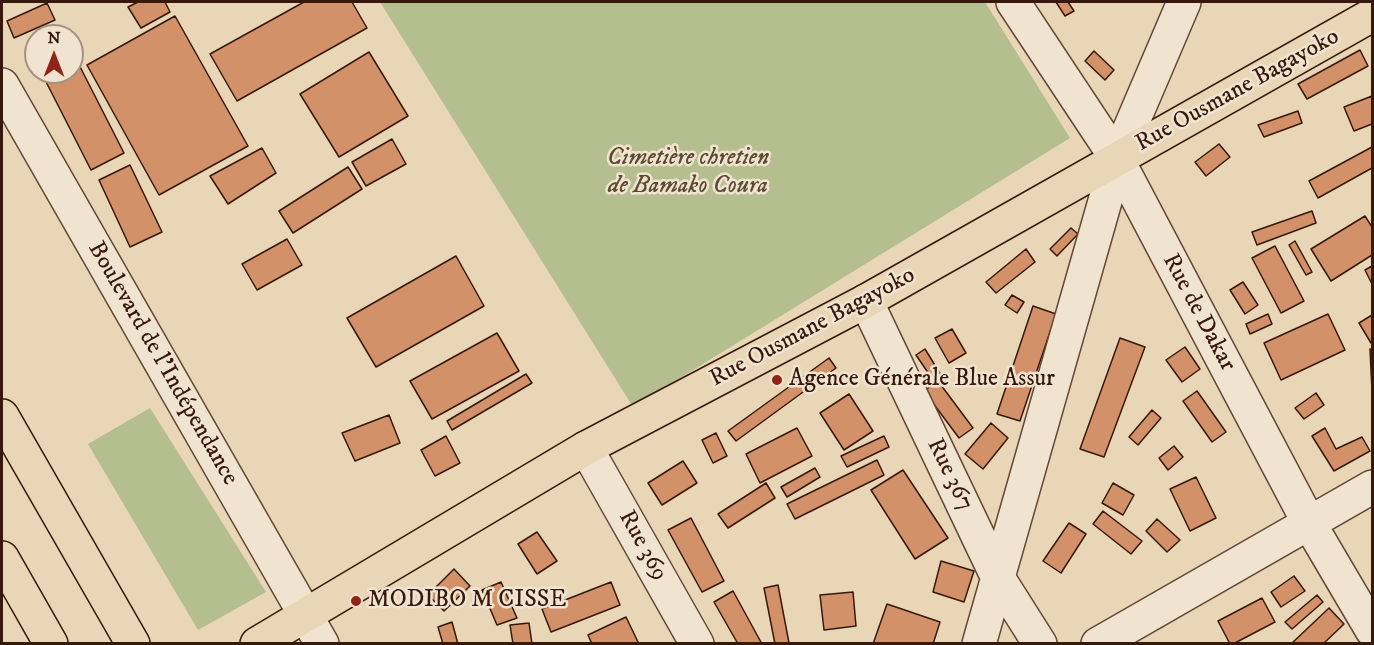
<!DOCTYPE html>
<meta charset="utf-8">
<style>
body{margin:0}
#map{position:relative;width:1374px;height:645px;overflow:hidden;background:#e8d6b6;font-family:"IM FELL DW Pica",serif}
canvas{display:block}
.frame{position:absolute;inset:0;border:3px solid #37180c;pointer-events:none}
.north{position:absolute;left:24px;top:24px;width:60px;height:60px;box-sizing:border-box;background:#f0e4d0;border:2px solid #a69282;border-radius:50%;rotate:0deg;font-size:16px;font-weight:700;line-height:24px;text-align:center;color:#37180c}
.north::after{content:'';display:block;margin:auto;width:21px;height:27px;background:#8f2418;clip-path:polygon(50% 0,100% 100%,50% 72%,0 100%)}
</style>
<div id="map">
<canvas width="1374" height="645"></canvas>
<div class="frame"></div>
<div class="north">N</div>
</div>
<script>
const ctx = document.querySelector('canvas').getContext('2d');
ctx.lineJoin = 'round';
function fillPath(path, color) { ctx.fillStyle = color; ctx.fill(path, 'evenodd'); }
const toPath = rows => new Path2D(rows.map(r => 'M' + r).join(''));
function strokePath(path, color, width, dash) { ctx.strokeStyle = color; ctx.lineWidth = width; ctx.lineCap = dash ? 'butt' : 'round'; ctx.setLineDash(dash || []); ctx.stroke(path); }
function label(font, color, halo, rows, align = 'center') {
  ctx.font = font + ' "IM FELL DW Pica",serif'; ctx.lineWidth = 5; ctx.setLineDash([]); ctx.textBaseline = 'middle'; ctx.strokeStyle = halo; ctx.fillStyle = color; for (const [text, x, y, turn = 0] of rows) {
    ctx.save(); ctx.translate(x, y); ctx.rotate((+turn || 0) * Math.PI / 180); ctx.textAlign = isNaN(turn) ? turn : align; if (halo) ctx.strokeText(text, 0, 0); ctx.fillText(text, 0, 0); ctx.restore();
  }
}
const green = toPath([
 [380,2,985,2,1070,138,633,407],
 [150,408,266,592,198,630,88,444]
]);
const building = toPath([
 [138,2,165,2,170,12,141,28,128,7,138,2],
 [304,2,352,2,367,28,237,101,210,54,304,2],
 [1056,2,1068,2,1074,11,1065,16,1056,2],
 [47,3,55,20,14,38,7,21,47,3],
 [175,16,248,146,159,195,87,65,175,16],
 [36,49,36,62,31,51,36,49],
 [1360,50,1368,66,1307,99,1298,84,1360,50],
 [72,51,124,153,91,170,41,72,72,72,72,51],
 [1094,51,1114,70,1105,80,1085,61,1094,51],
 [369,52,408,116,339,157,300,94,369,52],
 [1372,96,1372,124,1354,131,1344,107,1372,96],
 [1298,111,1302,123,1264,137,1258,125,1298,111],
 [392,139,406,164,366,186,352,162,392,139],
 [1219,144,1230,157,1206,176,1195,162,1219,144],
 [1372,147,1372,168,1318,198,1309,181,1372,147],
 [262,148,276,173,228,204,210,176,262,148],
 [130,165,162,232,130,247,99,180,130,165],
 [348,167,362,189,293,233,279,211,348,167],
 [1312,211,1316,223,1257,245,1252,232,1312,211],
 [1365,216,1372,227,1372,255,1331,281,1311,249,1365,216],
 [1071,228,1078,234,1057,256,1050,249,1071,228],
 [287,239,302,265,257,290,242,264,287,239],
 [1295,241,1312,272,1306,275,1289,245,1295,241],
 [1275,246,1304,301,1281,313,1252,258,1275,246],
 [1026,249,1035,262,996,293,986,282,1026,249],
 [456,256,484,306,376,367,347,318,456,256],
 [1372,266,1372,284,1365,270,1372,266],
 [1243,282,1258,305,1245,314,1230,290,1243,282],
 [1012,295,1024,302,1017,313,1005,305,1012,295],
 [1033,306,1056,314,1020,421,997,414,1033,306],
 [1268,314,1272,324,1250,334,1246,324,1268,314],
 [1328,314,1345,350,1281,380,1264,343,1328,314],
 [1372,315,1372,343,1371,343,1359,323,1372,315],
 [952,329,966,353,949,363,935,338,952,329],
 [497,333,519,371,432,419,410,381,497,333],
 [1120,338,1145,347,1104,457,1080,449,1120,338],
 [1185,347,1200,369,1182,382,1166,360,1185,347],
 [925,349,941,375,933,380,916,355,925,349],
 [1370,349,1372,349,1372,391,1370,349],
 [829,358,836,368,736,441,728,431,829,358],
 [526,374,532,383,452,430,447,421,526,374],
 [938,381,973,428,959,438,924,391,938,381],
 [1197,391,1226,432,1212,442,1183,401,1197,391],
 [1316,393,1324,405,1304,419,1295,408,1316,393],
 [849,394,873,431,844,450,820,413,849,394],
 [1152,410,1161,418,1138,445,1129,437,1152,410],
 [389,415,400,443,355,461,342,433,389,415],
 [991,423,1008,438,983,469,965,454,991,423],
 [797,428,812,456,760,483,746,454,797,428],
 [1325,428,1336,449,1362,437,1370,451,1334,471,1312,436,1325,428],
 [716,433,727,456,713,463,702,440,716,433],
 [446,436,460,463,435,476,421,450,446,436],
 [884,436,889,447,847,467,841,456,884,436],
 [1174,446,1183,457,1168,470,1159,458,1174,446],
 [877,460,884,475,795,519,787,504,877,460],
 [683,461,697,483,662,505,648,483,683,461],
 [815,468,820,477,787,497,781,487,815,468],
 [903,470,948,538,915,559,871,490,903,470],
 [1196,477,1216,518,1190,531,1170,489,1196,477],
 [766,483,775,498,728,528,718,514,766,483],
 [1113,483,1134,495,1123,515,1102,503,1113,483],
 [1103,511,1142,541,1131,554,1093,524,1103,511],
 [691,518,724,581,702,592,668,530,691,518],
 [1157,519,1180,540,1167,552,1146,531,1157,519],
 [1069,523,1086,534,1061,573,1043,561,1069,523],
 [537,532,557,561,537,574,518,544,537,532],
 [941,561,974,571,964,602,933,592,941,561],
 [454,569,470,586,444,611,428,595,454,569],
 [1294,576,1305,591,1281,607,1271,592,1294,576],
 [501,582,517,618,497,625,482,590,501,582],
 [611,582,620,605,551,632,542,609,611,582],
 [778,585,789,643,775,644,764,588,778,585],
 [733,591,762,644,738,644,714,602,733,591],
 [853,592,856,626,824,630,820,595,853,592],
 [1317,595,1323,602,1292,629,1285,622,1317,595],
 [1262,598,1275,622,1233,644,1230,644,1218,621,1262,598],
 [887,604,940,622,933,644,873,644,887,604],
 [1329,608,1344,624,1323,644,1291,644,1329,608],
 [626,617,639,644,592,644,588,635,626,617],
 [452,622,458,644,443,644,438,627,452,622],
 [529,623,532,644,513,644,510,625,529,623]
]);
const minor = toPath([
 [1013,2,1117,159,1309,523,1372,630],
 [2,85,322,644],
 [866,301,997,576,1040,644],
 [586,448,697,644],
 [979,644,1117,159,1184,2],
 [1098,644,1372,487]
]);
const major = toPath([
 [257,644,586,448,866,301,1372,15]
]);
const highway = toPath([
 [2,416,133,644],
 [2,558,51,644]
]);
const markers = [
 [777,380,6,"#8f2418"],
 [356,601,6,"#8f2418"]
];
const streetNames = [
 ["Rue Ousmane Bagayoko",1238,91,-29],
 ["Rue de Dakar",1198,313,62],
 ["Rue Ousmane Bagayoko",813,328,-28],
 ["Boulevard de l'Indépendance",162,364,60],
 ["Rue 367",949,475,64],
 ["Rue 369",642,546,61]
];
const parkNames = [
 ["Cimetière chretien",688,159],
 ["de Bamako Coura",688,187]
];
const poiNames = [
 ["Agence Générale Blue Assur",789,380],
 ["MODIBO M CISSE",368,601]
];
fillPath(green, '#b5be8e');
fillPath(building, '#d29169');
strokePath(building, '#37180c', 1.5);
strokePath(minor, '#634836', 36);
strokePath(major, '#37180c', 36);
strokePath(highway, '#37180c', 36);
strokePath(minor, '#f0e4d0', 33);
strokePath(major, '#e8d6b6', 33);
strokePath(highway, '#e8d6b6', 33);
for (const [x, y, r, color] of markers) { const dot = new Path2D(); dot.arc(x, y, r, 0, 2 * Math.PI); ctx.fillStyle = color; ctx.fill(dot); strokePath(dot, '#f0e4d0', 2); }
label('24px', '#37180c', '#f0e4d0', streetNames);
label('italic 24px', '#5d4a33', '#f0e4d0', parkNames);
label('24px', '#37180c', '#f0e4d0', poiNames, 'left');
</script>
